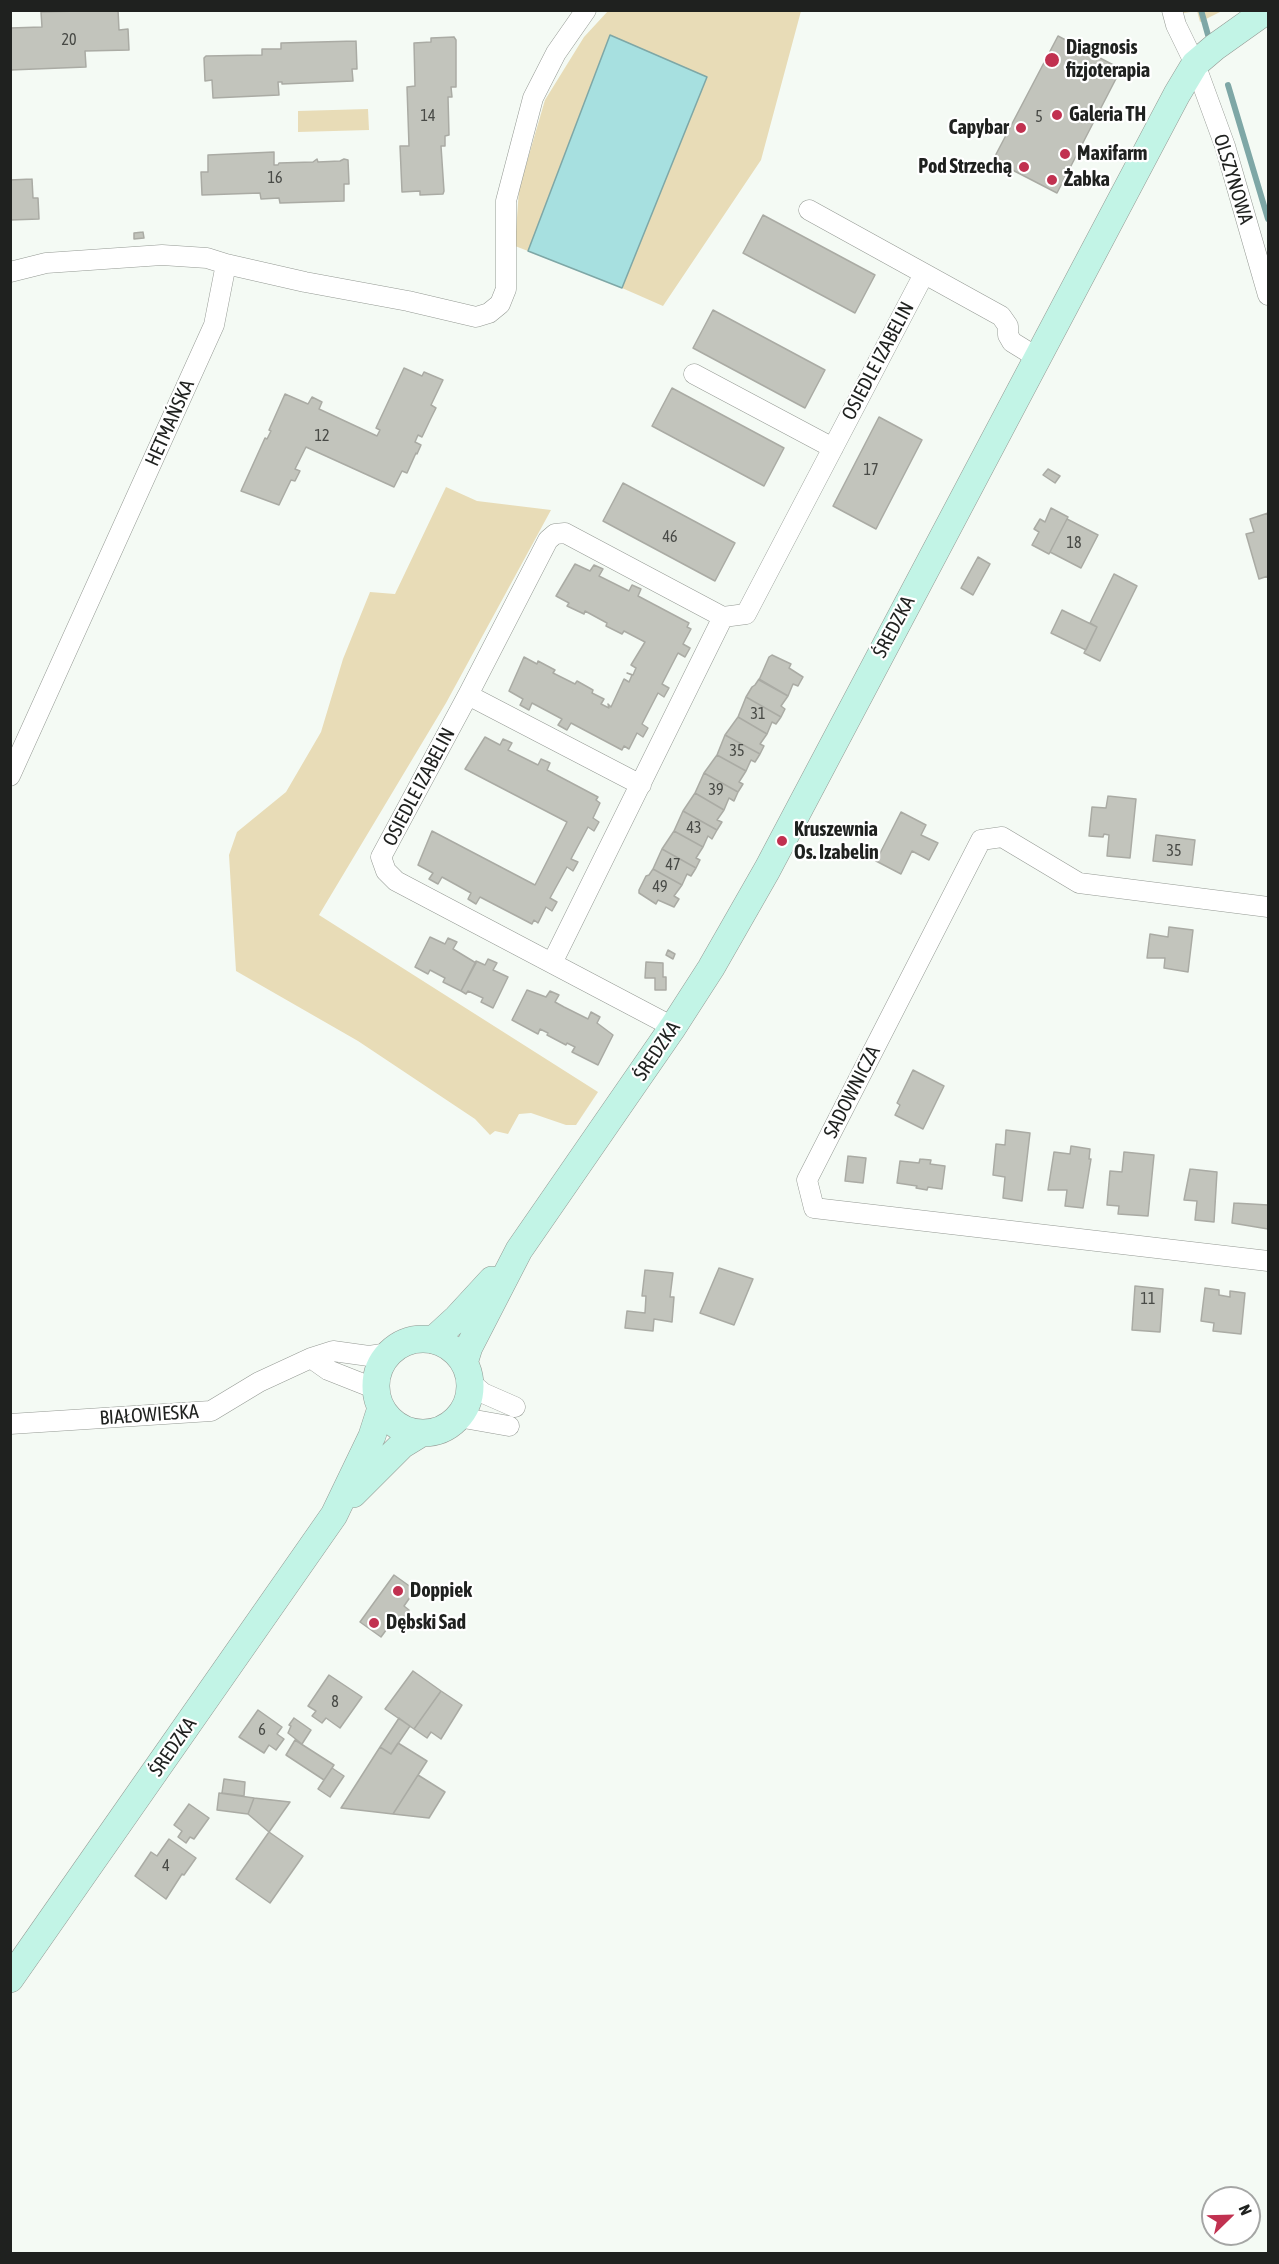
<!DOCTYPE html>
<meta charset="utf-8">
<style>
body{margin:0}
#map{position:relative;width:1279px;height:2264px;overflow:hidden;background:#f4faf4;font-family:"Asap Condensed",sans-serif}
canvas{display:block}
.frame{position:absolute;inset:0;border:12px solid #1f211f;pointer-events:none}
.north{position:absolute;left:1201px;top:2186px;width:60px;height:60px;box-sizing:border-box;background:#fff;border:2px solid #a5a6a5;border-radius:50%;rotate:67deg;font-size:16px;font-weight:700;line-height:24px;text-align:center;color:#1f211f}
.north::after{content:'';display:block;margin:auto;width:21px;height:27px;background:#c13150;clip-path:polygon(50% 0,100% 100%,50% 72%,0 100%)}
</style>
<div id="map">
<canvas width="1279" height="2264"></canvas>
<div class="frame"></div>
<div class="north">N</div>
</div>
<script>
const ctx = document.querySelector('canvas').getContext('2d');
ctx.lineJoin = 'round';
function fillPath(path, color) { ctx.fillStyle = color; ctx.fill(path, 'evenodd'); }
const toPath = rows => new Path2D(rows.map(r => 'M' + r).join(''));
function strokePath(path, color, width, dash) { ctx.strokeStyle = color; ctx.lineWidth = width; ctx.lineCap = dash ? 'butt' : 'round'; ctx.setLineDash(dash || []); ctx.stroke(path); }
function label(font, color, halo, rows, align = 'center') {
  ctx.font = font + ' "Asap Condensed",sans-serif'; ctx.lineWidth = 4.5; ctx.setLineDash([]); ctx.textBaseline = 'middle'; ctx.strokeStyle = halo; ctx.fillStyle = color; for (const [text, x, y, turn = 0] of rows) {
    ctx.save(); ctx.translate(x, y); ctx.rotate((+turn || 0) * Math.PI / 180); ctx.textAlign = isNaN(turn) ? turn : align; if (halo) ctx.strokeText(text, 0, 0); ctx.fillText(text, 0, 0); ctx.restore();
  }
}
const green = toPath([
 [608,11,801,11,761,160,663,306,622,288,707,77,610,35,528,251,515,246,519,189,545,100,584,37],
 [1176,11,1222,11,1200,22,1197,11,1177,14],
 [368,109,369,130,298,132,298,111],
 [446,487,477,501,551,510,446,703,319,915,598,1092,576,1125,566,1125,531,1113,519,1114,508,1134,495,1131,490,1135,475,1119,358,1041,236,971,229,855,237,832,286,792,321,732,343,659,370,592,395,594]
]);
const water = toPath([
 [610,35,707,77,622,288,528,251,610,35]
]);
const stream = toPath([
 [1201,10,1208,35],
 [1228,85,1268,219]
]);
const building = toPath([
 [118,10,119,30,128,29,129,50,85,51,86,67,10,70,10,28,42,27,41,12,118,10],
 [1058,36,1121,69,1057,193,993,160,1058,36],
 [454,37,456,40,456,87,451,87,452,97,448,97,449,135,445,136,445,146,441,146,444,191,443,194,420,195,420,191,402,192,400,146,409,146,407,87,415,86,414,43,431,42,431,38,454,37],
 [356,41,357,69,352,69,353,81,282,84,282,82,278,82,279,95,213,98,212,80,205,81,204,58,206,56,262,55,262,49,281,49,281,43,356,41],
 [274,152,274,165,278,165,279,163,313,162,317,159,318,162,340,161,344,159,348,160,349,184,344,184,344,201,280,203,279,198,261,199,260,193,202,195,201,172,208,172,208,155,274,152],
 [32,179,33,198,38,198,39,219,10,220,10,180,32,179],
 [763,215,875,275,855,313,743,253,763,215],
 [143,232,144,238,134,239,134,233,143,232],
 [713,310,825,370,805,408,693,348,713,310],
 [404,368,422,376,424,372,443,380,431,405,436,408,431,418,422,437,418,435,415,442,421,445,417,454,416,453,407,473,402,471,394,487,306,447,295,469,300,471,295,481,291,480,279,505,241,491,265,438,267,439,271,431,269,430,285,394,308,404,312,397,322,402,319,409,377,436,380,430,376,428,404,368],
 [672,388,784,448,764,486,652,426,672,388],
 [879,417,922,440,876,529,833,506,879,417],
 [1048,469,1060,476,1055,483,1043,475,1048,469],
 [623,483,735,543,715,581,603,521,623,483],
 [1051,508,1068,517,1049,554,1032,545,1039,532,1034,529,1040,519,1045,522,1051,508],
 [1268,513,1268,579,1268,576,1259,579,1246,534,1254,532,1250,519,1268,513],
 [1067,519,1098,535,1081,568,1050,552,1067,519],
 [978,557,990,564,973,595,961,588,978,557],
 [575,564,590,571,594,565,603,569,599,576,629,591,632,585,641,589,638,596,689,623,687,627,691,629,683,644,690,648,685,657,678,653,662,684,669,688,664,697,658,693,642,724,648,728,643,737,637,733,629,749,624,746,622,750,571,723,567,730,558,725,562,719,532,703,529,710,520,705,523,699,509,691,524,657,537,664,538,661,555,670,553,673,575,684,577,681,593,690,592,693,604,699,601,704,609,708,608,704,611,707,624,679,629,682,632,675,627,673,633,675,636,668,631,665,645,642,624,631,622,634,606,626,607,623,585,611,584,614,567,606,569,603,556,596,575,564],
 [1114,574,1137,586,1100,661,1084,653,1097,627,1090,623,1114,574],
 [1062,610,1097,627,1086,650,1051,633,1062,610],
 [772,655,791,664,789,668,803,677,798,686,793,684,788,696,759,680,769,657,772,655],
 [759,679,788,696,781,706,785,709,781,717,746,697,752,687,755,685,759,679],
 [746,697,781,717,776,724,772,722,767,734,738,717,746,697],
 [738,717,767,734,760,744,764,746,760,754,725,735,738,717],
 [725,735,760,754,755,762,751,760,746,771,717,755,725,735],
 [485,737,500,745,503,739,512,743,508,750,538,765,541,759,550,763,547,770,598,797,596,800,600,803,593,818,599,822,594,831,588,827,571,859,578,862,573,871,567,867,550,898,557,902,552,911,546,907,538,923,534,920,532,924,480,897,476,904,468,899,471,893,442,877,438,884,429,879,433,873,418,865,432,831,535,885,567,822,465,769,485,737],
 [717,755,746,771,739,782,743,784,738,792,704,773,717,755],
 [704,773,738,792,734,801,729,798,724,810,695,793,704,773],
 [695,793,724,810,717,820,722,822,717,830,683,811,695,793],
 [1108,796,1136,799,1130,858,1107,856,1109,835,1104,834,1103,837,1089,836,1092,807,1106,808,1108,796],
 [683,811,717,830,712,839,708,836,703,847,674,831,683,811],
 [901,812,926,825,921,835,938,843,929,860,912,851,901,874,876,861,901,812],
 [674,831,703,847,696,858,700,860,696,868,662,849,674,831],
 [1156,835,1195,840,1192,865,1153,861,1156,835],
 [662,849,696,868,691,876,687,874,682,885,653,869,662,849],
 [653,869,682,885,674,896,679,899,674,907,658,900,656,904,639,893,639,890,646,876,649,875,653,869],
 [1169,927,1193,930,1188,972,1164,968,1165,958,1147,958,1150,934,1168,937,1169,927],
 [430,937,445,944,448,938,457,942,453,949,476,963,461,991,443,982,445,978,430,970,428,974,415,967,430,937],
 [668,950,675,954,673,959,666,955,668,950],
 [488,959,497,963,493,970,508,977,493,1008,481,1002,483,998,468,991,466,994,461,991,476,961,485,965,488,959],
 [646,962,663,963,663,977,666,977,666,990,655,990,655,978,645,978,646,962],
 [527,990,546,997,550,991,559,995,555,1002,564,1007,588,1019,591,1012,600,1017,597,1023,613,1035,598,1065,572,1052,575,1047,567,1043,566,1045,547,1035,548,1033,540,1029,538,1034,512,1020,527,990],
 [913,1070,944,1086,923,1129,895,1115,900,1105,897,1103,913,1070],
 [1006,1130,1030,1133,1022,1201,1003,1198,1005,1177,993,1175,996,1144,1005,1145,1006,1130],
 [1071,1146,1090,1149,1089,1159,1091,1159,1083,1208,1065,1206,1067,1190,1048,1190,1054,1152,1070,1154,1071,1146],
 [1124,1152,1154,1155,1148,1216,1118,1214,1119,1206,1107,1205,1110,1171,1122,1172,1124,1152],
 [848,1156,866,1158,863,1183,845,1181,848,1156],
 [920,1159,931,1160,930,1164,945,1166,942,1189,928,1187,927,1190,916,1188,917,1186,897,1183,900,1161,919,1163,920,1159],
 [1190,1169,1217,1172,1214,1222,1195,1220,1197,1201,1184,1200,1190,1169],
 [1234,1203,1268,1205,1268,1229,1232,1223,1234,1203],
 [719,1268,753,1279,734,1325,700,1313,719,1268],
 [645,1270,673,1273,670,1297,674,1297,672,1322,654,1319,653,1331,625,1328,627,1311,645,1313,646,1296,642,1296,645,1270],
 [1135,1286,1163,1289,1160,1332,1132,1330,1135,1286],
 [1205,1288,1219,1290,1219,1295,1230,1297,1230,1291,1245,1293,1241,1334,1213,1331,1214,1323,1201,1321,1205,1288],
 [394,1575,415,1590,404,1606,409,1610,401,1622,395,1618,381,1637,360,1622,394,1575],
 [413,1671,441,1691,414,1729,385,1709,413,1671],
 [329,1675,362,1697,340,1728,326,1718,322,1723,312,1716,316,1711,308,1706,329,1675],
 [441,1691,462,1705,441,1739,431,1732,427,1738,414,1729,441,1691],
 [258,1710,282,1727,277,1734,284,1739,276,1750,269,1745,264,1753,239,1737,258,1710],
 [294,1718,311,1730,302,1744,288,1733,291,1726,289,1725,294,1718],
 [399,1718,410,1726,391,1754,380,1747,399,1718],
 [295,1740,334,1765,324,1780,286,1755,295,1740],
 [398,1743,427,1761,393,1814,341,1808,380,1747,391,1754,398,1743],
 [332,1768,344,1776,330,1797,318,1789,332,1768],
 [418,1775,445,1792,429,1818,393,1814,418,1775],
 [224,1779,245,1782,244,1796,222,1793,224,1779],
 [219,1793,254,1798,248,1814,217,1810,219,1793],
 [254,1798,290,1802,269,1832,248,1814,254,1798],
 [189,1804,209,1818,194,1839,190,1837,186,1843,178,1837,182,1831,174,1825,189,1804],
 [269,1832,303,1856,270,1903,236,1879,269,1832],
 [169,1839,196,1858,184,1875,182,1874,166,1899,135,1876,151,1852,157,1856,169,1839]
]);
const street = toPath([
 [1172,10,1176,25,1195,64,1225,146,1268,295],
 [809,210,1001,316,1008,326,1008,335,1012,342,1038,358],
 [226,264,305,282,408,301,476,317,489,313,500,304,506,289,506,201,533,98,556,53,586,10],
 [10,272,46,263,162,255,207,258,226,264,214,325,10,776],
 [694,374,833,448],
 [468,695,548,540,555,534,565,533,723,617,746,614,924,274],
 [641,785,468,695,381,857,386,871,396,881,673,1027],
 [1268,907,1079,883,1002,837,981,840,807,1180,814,1208,1268,1261],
 [552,963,723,617],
 [311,1358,328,1370,376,1389],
 [470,1382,483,1393,515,1407],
 [458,1417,509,1426],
 [10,1424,211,1411,259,1382,311,1358,333,1351,369,1356,389,1353]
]);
const secondary = toPath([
 '376 1386a47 47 0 1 1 94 0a47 47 0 1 1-94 0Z',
 [433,1340,457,1318,492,1280],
 [464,1363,469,1347,519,1250,673,1027,711,968,767,870,1177,94,1195,64,1215,47,1267,10],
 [353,1494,402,1445,420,1434],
 [10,1979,334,1515,372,1436,381,1408]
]);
const markers = [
 [1052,60,8,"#c13150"],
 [1057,115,6,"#c13150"],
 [1021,128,6,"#c13150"],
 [1065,154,6,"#c13150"],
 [1024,167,6,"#c13150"],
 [1052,180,6,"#c13150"],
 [782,841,6,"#c13150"],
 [398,1591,6,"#c13150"],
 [374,1623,6,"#c13150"]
];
const numberNames = [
 ["20",69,40],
 ["14",428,116],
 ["5",1039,117],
 ["16",275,178],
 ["12",322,436],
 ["17",871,470],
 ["46",670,537],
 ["18",1074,543],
 ["31",758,714],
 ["35",737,751],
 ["39",716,790],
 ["43",694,828],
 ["35",1174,851],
 ["47",673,865],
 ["49",660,887],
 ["11",1148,1299],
 ["8",335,1702],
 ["6",262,1730],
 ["4",166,1866]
];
const poiNames = [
 ["Diagnosis",1066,48],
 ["fizjoterapia",1066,71],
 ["Galeria TH",1069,115],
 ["Capybar",1009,128,"right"],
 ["Maxifarm",1077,154],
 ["Pod Strzechą",1012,167,"right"],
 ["Żabka",1064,180],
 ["Kruszewnia",794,830],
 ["Os. Izabelin",794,853],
 ["Doppiek",410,1591],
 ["Dębski Sad",386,1623]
];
const streetNames = [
 ["OLSZYNOWA",1233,179,73],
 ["OSIEDLE IZABELIN",878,361,-62],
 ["HETMAŃSKA",170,423,-66],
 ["ŚREDZKA",894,627,-62],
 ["OSIEDLE IZABELIN",419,787,-62],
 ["ŚREDZKA",657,1051,-56],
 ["SADOWNICZA",852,1092,-63],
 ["BIAŁOWIESKA",149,1415,-4],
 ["ŚREDZKA",173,1747,-55]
];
fillPath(green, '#e8dcb7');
fillPath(water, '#a7e0e0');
strokePath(water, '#7ea7a6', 1.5);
strokePath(stream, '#7ea7a6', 6);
fillPath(building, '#c2c4bc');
strokePath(building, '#aaaba4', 1.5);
strokePath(street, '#949993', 21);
strokePath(secondary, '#949993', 28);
strokePath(street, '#fff', 20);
strokePath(secondary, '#c2f4e6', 27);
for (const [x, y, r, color] of markers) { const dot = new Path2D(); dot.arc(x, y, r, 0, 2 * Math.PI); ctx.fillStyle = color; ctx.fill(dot); strokePath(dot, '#fff', 2); }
label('16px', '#484a46', null, numberNames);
label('bold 20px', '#1f211f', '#fff', poiNames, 'left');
label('20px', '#1f211f', '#fff', streetNames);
</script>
